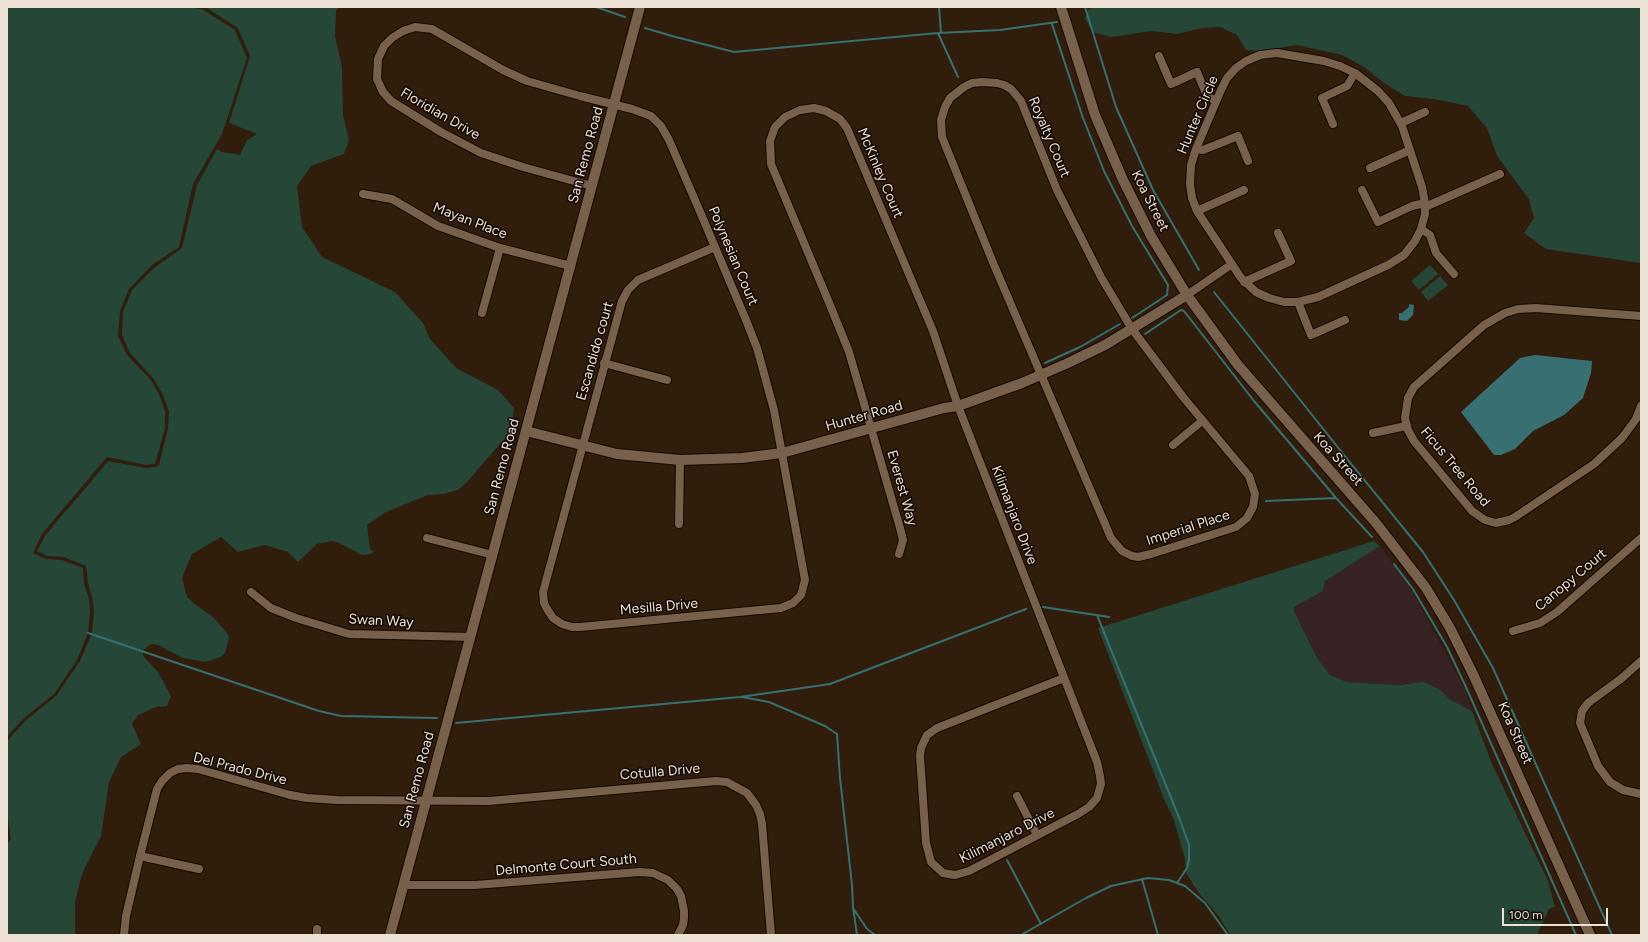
<!DOCTYPE html>
<style>
body{margin:0}
#map{position:relative;width:1648px;height:942px;overflow:hidden;background:#301d0b;font-family:Figtree,sans-serif}
canvas{display:block}
.frame{position:absolute;inset:0;border:8px solid #ede0d5;pointer-events:none}
.scale{position:absolute;left:1502px;top:908px;width:106px;height:18px;box-sizing:border-box;border:2px solid #ede0d5;border-top:0;padding-left:5px;font-size:12px;line-height:14px;white-space:nowrap;color:#ede0d5;-webkit-text-stroke:3px #120904;paint-order:stroke}
</style>
<div id="map">
<canvas width="1648" height="942"></canvas>
<div class="frame"></div>
<div class="scale">100 m</div>
</div>
<script>
const ctx = document.querySelector('canvas').getContext('2d');
ctx.lineJoin = 'round';
function fillPath(path, color) { ctx.fillStyle = color; ctx.fill(path, 'evenodd'); }
const toPath = rows => new Path2D(rows.map(r => 'M' + r).join(''));
function strokePath(path, color, width, dash) { ctx.strokeStyle = color; ctx.lineWidth = width; ctx.lineCap = dash ? 'butt' : 'round'; ctx.setLineDash(dash || []); ctx.stroke(path); }
function label(font, color, halo, rows, align = 'center') {
  ctx.font = font + ' Figtree,sans-serif'; ctx.lineWidth = 3; ctx.setLineDash([]); ctx.textBaseline = 'middle'; ctx.strokeStyle = halo; ctx.fillStyle = color; for (const [text, x, y, turn = 0] of rows) {
    ctx.save(); ctx.translate(x, y); ctx.rotate((+turn || 0) * Math.PI / 180); ctx.textAlign = isNaN(turn) ? turn : align; if (halo) ctx.strokeText(text, 0, 0); ctx.fillText(text, 0, 0); ctx.restore();
  }
}
const industrial = toPath([
 [1380,546,1410,587,1465,690,1472,711,1451,700,1440,690,1407,683,1398,685,1347,682,1330,675,1317,658,1294,611,1294,607,1323,591,1325,581]
]);
const green = toPath([
 [7,7,185,7,202,9,235,30,247,58,222,134,193,184,179,247,152,265,129,289,120,311,118,336,127,355,151,380,159,394,165,411,165,428,155,464,146,465,107,457,42,534,33,553,46,559,62,560,83,568,84,584,89,598,90,612,88,633,77,660,54,694,23,719,7,737],
 [205,7,339,7,336,11,335,36,342,67,343,115,349,140,344,154,311,166,297,186,302,227,322,257,395,292,423,323,430,339,456,368,498,390,514,408,511,431,467,482,458,490,443,494,428,495,386,512,367,525,370,549,374,552,370,554,362,555,337,542,331,541,317,544,298,562,288,552,265,545,238,552,221,537,192,554,182,578,187,597,196,605,213,617,227,633,229,638,225,653,221,657,205,662,183,658,156,644,151,644,143,650,143,656,158,672,171,696,167,706,156,707,138,715,132,724,141,744,121,757,109,782,101,836,82,874,75,903,75,935,7,935,7,843,11,840,7,812,7,741,25,721,56,696,80,661,92,633,94,611,92,597,88,583,86,566,64,557,47,556,37,551,45,536,57,521,84,490,108,461,146,468,155,467,159,465,168,428,169,411,162,393,154,379,130,353,122,335,123,312,132,290,154,268,182,248,197,185,217,149,222,152,240,155,247,140,257,134,229,123,250,56,238,28],
 [1094,7,1641,7,1641,263,1546,249,1524,233,1534,218,1529,199,1497,156,1487,128,1468,106,1434,99,1405,96,1384,83,1364,67,1342,55,1296,45,1264,51,1246,50,1237,35,1220,27,1203,28,1177,34,1152,31,1111,37,1095,33,1090,28,1085,18,1088,10],
 [1430,265,1438,274,1419,290,1411,281],
 [1440,276,1448,285,1428,301,1421,292],
 [1374,541,1380,546,1325,581,1323,591,1294,607,1294,611,1317,658,1330,675,1347,682,1398,685,1424,682,1440,690,1451,700,1472,711,1492,764,1548,881,1555,907,1549,909,1537,935,1230,935,1218,915,1198,892,1186,873,1185,859,1174,820,1164,799,1098,628]
]);
const water = toPath([
 [1409,304,1414,305,1413,315,1407,321,1399,320,1399,313,1402,313,1409,307],
 [1535,355,1592,361,1591,373,1583,398,1564,415,1533,431,1515,449,1501,455,1494,455,1461,412,1520,358]
]);
const stream = toPath([
 [596,7,625,17],
 [939,7,941,33],
 [1085,7,1116,107,1153,190,1199,270],
 [1052,24,1083,118,1104,171,1132,226,1168,285,1167,295,1132,318],
 [645,28,672,36,734,52,938,33,1000,30,1057,22],
 [938,33,958,77],
 [1214,292,1344,455,1423,552,1454,600,1493,668,1612,935],
 [1145,334,1181,310,1184,311,1254,401,1336,498,1372,537],
 [1045,363,1080,347,1120,324],
 [1266,501,1336,498],
 [1394,564,1413,589,1447,647,1465,685,1576,935],
 [1043,607,1109,617],
 [1097,615,1180,820,1189,845,1189,860,1187,868,1177,883],
 [88,633,319,711,341,716,437,718],
 [742,697,769,702,825,726,837,734,840,778,852,885,853,907,857,935],
 [456,723,740,697,830,684,1026,609],
 [1007,860,1041,924],
 [1142,879,1158,935],
 [853,908,867,929,875,935],
 [1021,935,1086,898,1111,886,1148,878,1169,880,1185,886,1205,903,1228,935]
]);
const minor = toPath([
 [1277,53,1324,61,1340,66,1355,73,1378,91,1389,103,1402,126,1422,187,1425,203,1425,214,1421,229,1415,241,1404,255,1388,265,1318,297,1298,302,1284,302,1269,298,1256,292,1241,278,1197,211,1192,198,1190,184,1191,165,1196,149,1221,90,1227,78,1236,68,1246,61,1260,55,1277,53],
 [1159,56,1171,84,1197,72,1207,96,1216,101],
 [982,82,997,83,1004,85,1011,89,1021,101,1057,190,1101,277,1132,329,1183,397,1249,476,1255,494,1253,507,1247,518,1236,527,1151,554,1138,557,1132,556,1122,551,1111,538,994,265,942,137,941,120,945,107,950,98,964,87,972,83,982,82],
 [1401,123,1425,112],
 [1333,124,1322,98,1347,86,1355,73],
 [1196,149,1203,150,1238,136,1248,161],
 [1370,168,1410,150],
 [592,186,523,167,481,153,441,132,391,101,383,92,377,79,378,59,384,46,392,38,403,31,415,27,432,29,503,70,527,81,580,96,632,109,651,116,661,126,669,140,701,214,746,320,757,348,774,410,805,580,801,595,793,603,781,608,580,627,572,627,562,624,553,618,547,609,544,603,543,592,622,301,628,290,638,280,715,247],
 [1362,190,1378,222,1412,206,1425,203],
 [363,194,392,199,438,226,500,248,571,266],
 [1425,207,1500,174],
 [1197,211,1244,190],
 [1421,229,1430,235,1436,253,1454,274],
 [1244,282,1291,261,1278,233],
 [1187,295,1232,264],
 [1298,302,1311,335,1345,320],
 [482,313,500,248],
 [1641,316,1536,308,1518,309,1505,313,1484,325,1414,387,1408,398,1405,418,1408,430,1414,441,1472,511,1485,520,1496,523,1509,520,1515,517,1594,464,1622,438,1636,419,1641,406],
 [604,363,667,380],
 [1373,433,1406,426],
 [1173,445,1202,421],
 [679,524,680,460],
 [427,538,493,555],
 [899,554,903,540,900,528,849,352,830,305,771,164,770,141,775,127,785,117,800,110,814,108,826,111,840,119,847,128,933,331,958,406,1097,762,1100,776,1101,784,1097,798,1089,807,1078,814,969,871,955,875,943,873,931,862,926,843,920,756,921,748,927,735,937,728,1064,678],
 [251,592,271,608,296,618,349,634,471,637],
 [1513,631,1540,623,1557,612,1641,538],
 [1641,661,1622,678,1588,703,1582,711,1580,723,1598,766,1610,782,1623,790,1641,794],
 [1017,796,1037,835],
 [140,856,199,869],
 [403,885,475,885,640,872,653,873,668,880,677,889,681,896,684,911,684,918,683,925,678,935],
 [317,929,317,935],
 [124,935,126,916,140,856,157,789,162,781,170,773,178,769,187,768,198,769,290,795,307,798,338,800,489,801,716,781,727,782,747,793,756,805,760,814,762,824,771,935]
]);
const tertiary = toPath([
 [526,431,617,454,680,460,742,458,782,453,944,408,958,406,1022,383,1068,363,1105,345,1187,295],
 [390,935,640,7]
]);
const secondary = toPath([
 [1061,7,1095,115,1123,180,1151,236,1187,295,1238,365,1376,523,1426,588,1450,628,1473,674,1590,935]
]);
const streetNames = [
 ["Floridian Drive",440,114,30],
 ["Hunter Circle",1198,115,-67],
 ["Royalty Court",1049,137,67],
 ["San Remo Road",586,155,-75],
 ["McKinley Court",880,173,67],
 ["Koa Street",1150,201,63],
 ["Mayan Place",470,221,21],
 ["Polynesian Court",733,256,67],
 ["Escandido court",595,351,-74],
 ["Hunter Road",864,416,-16],
 ["Koa Street",1338,459,48],
 ["San Remo Road",502,467,-75],
 ["Ficus Tree Road",1455,467,50],
 ["Everest Way",902,488,74],
 ["Kilimanjaro Drive",1014,515,69],
 ["Imperial Place",1188,528,-18],
 ["Canopy Court",1571,580,-40],
 ["Mesilla Drive",659,607,-5],
 ["Swan Way",381,621,3],
 ["Koa Street",1515,733,66],
 ["Del Prado Drive",240,769,14],
 ["Cotulla Drive",660,772,-5],
 ["San Remo Road",417,780,-75],
 ["Kilimanjaro Drive",1007,836,-27],
 ["Delmonte Court South",566,865,-5]
];
fillPath(industrial, '#372324');
fillPath(green, '#264637');
fillPath(water, '#386f72');
strokePath(stream, '#386f72', 2);
strokePath(minor, '#170700', 10);
strokePath(tertiary, '#170700', 12);
strokePath(secondary, '#170700', 12);
strokePath(minor, '#77614d', 8);
strokePath(tertiary, '#77614d', 10);
strokePath(secondary, '#77614d', 10);
label('14px', '#ede0d5', '#120904', streetNames);
</script>
